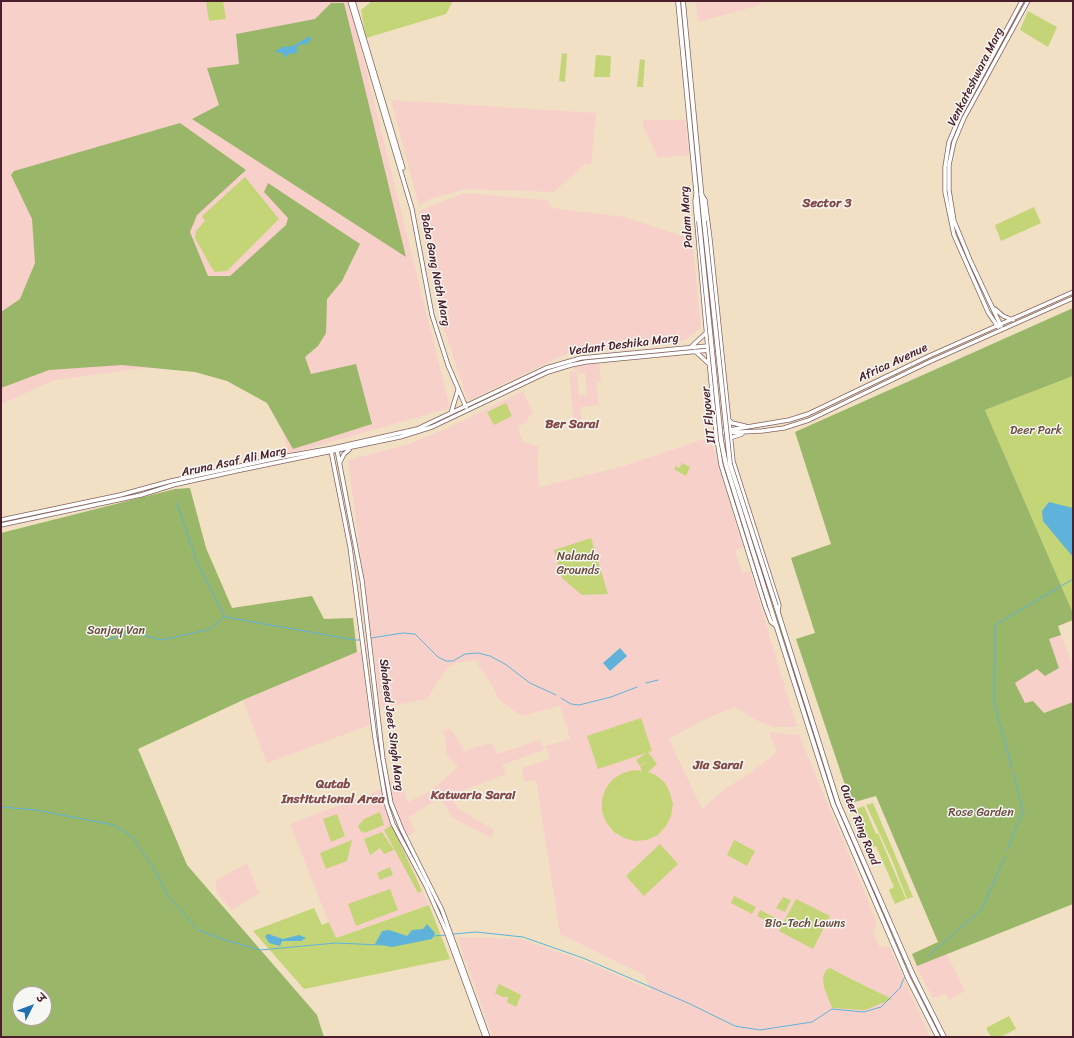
<!DOCTYPE html>
<meta charset="utf-8">
<style>
body{margin:0}
#map{position:relative;width:1074px;height:1038px;overflow:hidden;background:#f1e0c4;font-family:Sriracha,"Playpen Sans Deva",sans-serif}
canvas{display:block}
.frame{position:absolute;inset:0;border:2px solid #4a1f2b;pointer-events:none}
.north{position:absolute;left:12px;top:986px;width:40px;height:40px;box-sizing:border-box;background:#f6f6f2;border:1px solid #b1a0a2;border-radius:50%;rotate:48deg;font-size:11px;font-weight:700;line-height:16px;text-align:center;color:#4a1f2b}
.north::after{content:'';display:block;margin:auto;width:14px;height:18px;background:#1f6fb2;clip-path:polygon(50% 0,100% 100%,50% 72%,0 100%)}
</style>
<div id="map">
<canvas width="1074" height="1038"></canvas>
<div class="frame"></div>
<div class="north">उ</div>
</div>
<script>
const ctx = document.querySelector('canvas').getContext('2d');
ctx.lineJoin = 'round';
function fillPath(path, color) { ctx.fillStyle = color; ctx.fill(path, 'evenodd'); }
const toPath = rows => new Path2D(rows.map(r => 'M' + r).join(''));
function strokePath(path, color, width, dash) { ctx.strokeStyle = color; ctx.lineWidth = width; ctx.lineCap = dash ? 'butt' : 'round'; ctx.setLineDash(dash || []); ctx.stroke(path); }
function label(font, color, halo, rows, align = 'center') {
  ctx.font = font + ' Sriracha,sans-serif'; ctx.lineWidth = 3; ctx.setLineDash([]); ctx.textBaseline = 'middle'; ctx.strokeStyle = halo; ctx.fillStyle = color; for (const [text, x, y, turn = 0] of rows) {
    ctx.save(); ctx.translate(x, y); ctx.rotate((+turn || 0) * Math.PI / 180); ctx.textAlign = isNaN(turn) ? turn : align; if (halo) ctx.strokeText(text, 0, 0); ctx.fillText(text, 0, 0); ctx.restore();
  }
}
const built = toPath([
 [1,1,349,1,450,408,289,454,273,401,217,358,55,380,1,404],
 [696,1,759,1,760,5,698,22],
 [391,100,596,113,591,165,585,164,554,192,465,189,430,199,419,206],
 [643,120,685,120,689,155,658,158,644,128],
 [464,193,547,200,552,208,624,217,692,239,701,328,685,340,576,349,468,401,438,310,419,211],
 [599,362,601,381,596,383,599,405,581,407,581,421,574,421,569,372,577,371,579,395,587,395,585,373,578,374,578,370,574,370,574,366],
 [523,391,533,413,528,416,529,419,518,428,523,442,539,447,537,463,539,487,624,466,710,437,743,548,735,550,742,573,750,571,797,727,774,727,756,720,735,707,703,720,669,739,702,809,726,788,749,774,777,752,769,732,799,735,869,903,877,926,872,930,880,948,889,946,930,1037,493,1037,457,937,521,939,589,963,652,991,644,975,560,934,536,780,524,782,522,768,550,759,545,746,570,739,560,706,521,716,498,699,493,687,475,660,455,663,446,669,427,699,381,708,348,460,409,444,446,429],
 [1061,635,1073,666,1073,702,1044,713,1033,701,1025,703,1014,683,1037,669,1049,639],
 [357,652,362,653,370,725,267,763,243,700],
 [450,728,464,749,461,752,486,744,493,745,497,754,540,740,544,750,502,765,506,774,451,795,457,808,494,830,492,838,453,818,439,796,433,802,409,817,415,832,406,837,394,808,388,781,400,779,408,802,429,792,458,767,447,755,445,737,442,732],
 [382,789,398,837,429,905,335,938,290,824],
 [247,863,259,893,232,910,218,894,215,881],
 [945,950,965,991,949,1000,945,994,933,998,915,965]
]);
const green = toPath([
 [206,1,223,1,226,19,209,21],
 [372,1,453,1,446,14,366,38,361,10],
 [1028,11,1057,27,1048,47,1020,30],
 [562,53,567,54,565,82,559,81],
 [596,55,611,56,610,77,594,77],
 [640,59,645,60,643,87,637,87],
 [245,177,279,219,227,271,215,272,211,267,195,238,196,231,205,221,202,216],
 [1034,207,1041,223,1001,241,995,225],
 [1073,376,1073,613,985,410],
 [506,403,512,416,494,425,487,412],
 [680,462,690,467,686,476,674,469,676,466,679,468,682,464],
 [591,538,608,594,582,595,562,578,554,550],
 [641,718,652,751,648,752,657,764,648,772,656,775,665,783,670,793,673,804,671,816,666,826,658,835,647,840,635,841,624,838,614,832,606,822,602,811,602,799,606,788,613,779,623,773,634,770,642,771,640,767,649,759,640,766,636,760,646,753,598,769,587,736],
 [873,803,913,897,907,899,892,860,866,805],
 [864,806,876,834,878,833,906,899,895,904,889,890,894,887,876,846,872,847,856,809],
 [380,812,384,825,364,833,363,831,361,832,358,826,364,819],
 [337,814,345,836,331,842,323,819],
 [392,825,399,841,422,891,418,893,384,830],
 [382,832,394,850,384,854,380,848,370,855,364,839],
 [352,840,347,861,326,869,320,853],
 [734,840,755,851,747,866,727,855],
 [660,844,678,864,644,896,626,876],
 [390,867,393,875,380,880,377,873],
 [390,889,398,910,356,926,348,904],
 [734,896,756,907,752,914,731,903],
 [783,897,791,900,785,912,776,908],
 [796,899,830,916,813,949,779,931],
 [429,905,450,959,304,989,253,931,314,908,322,925,329,922,336,938],
 [760,910,776,918,773,924,757,916],
 [830,968,849,978,892,999,865,1010,832,1008,824,987,823,977,826,970],
 [499,984,521,995,516,1007,507,1002,508,997,503,997,495,993],
 [1009,1016,1016,1029,1000,1037,991,1037,986,1028]
]);
const forest = toPath([
 [331,3,344,3,406,257,192,119,219,105,207,68,239,64,236,34,315,19],
 [180,123,246,170,197,215,190,232,208,276,230,276,286,225,288,218,264,192,268,183,360,244,342,281,327,299,326,333,318,346,305,357,311,374,356,364,372,424,293,449,267,403,227,381,195,372,122,365,49,370,1,388,1,312,20,299,35,263,32,219,11,175,14,171],
 [1073,308,1073,376,985,410,1073,613,1073,620,1058,626,1061,635,1049,639,1059,668,1045,676,1037,669,1015,683,1025,703,1033,701,1044,713,1073,702,1073,904,917,966,912,954,938,942,876,796,851,803,796,639,815,633,791,558,831,544,795,432],
 [190,488,206,548,232,608,312,596,324,619,353,618,357,652,243,700,138,749,187,865,317,1015,324,1037,1,1037,1,533,175,489],
 [20,994,44,994,44,1018,20,1018]
]);
const water = toPath([
 [310,36,311,40,307,44,299,45,297,48,297,53,289,54,284,58,283,53,274,52,282,47,293,46],
 [1049,502,1073,508,1073,557,1043,521,1042,511],
 [620,648,627,656,610,671,603,663],
 [427,924,435,933,432,939,392,947,375,944,382,931,389,930,407,936,412,930,423,929],
 [268,934,283,939,299,935,306,938,301,941,282,941,280,946,269,943,265,936]
]);
const stream = toPath([
 [177,503,197,562,225,617,355,640,361,640],
 [371,638,403,633,415,634,438,657,446,661,453,661,465,654,478,653,490,656,505,664,530,683,556,695],
 [107,640,131,632,162,640,210,629,224,617],
 [646,683,658,680],
 [561,698,571,704,579,705,611,697,637,687],
 [1012,768,994,703,995,625,1073,579],
 [1,807,36,810,114,825,132,837,156,872,168,896,198,930,225,940,260,950,335,943,381,945],
 [1007,850,1023,811,1013,772],
 [453,934,476,932,523,937,583,958,688,1003,735,1026,760,1030,812,1022,832,1009,864,1012,881,1007,900,988,903,980,905,977],
 [433,936,446,935],
 [928,956,982,909,1005,856]
]);
const secondary = toPath([
 [350,1,412,209,432,315,448,365,466,407],
 [353,1,403,168],
 [701,194,705,200,710,239,733,461,779,605,778,611],
 [696,195,695,201,708,350,716,433,721,465,765,606,771,622,776,626],
 [995,309,1003,316,1013,320],
 [1001,326,970,260,954,221,949,190,949,165,954,142,964,118,1028,1],
 [998,327,988,312,954,235,945,192,945,167,949,142,960,116,1022,1],
 [691,347,706,333],
 [695,351,708,363],
 [451,413,458,390],
 [728,419,732,423,745,426],
 [719,430,729,430,789,420,808,414,929,356,1073,292],
 [719,433,762,431,784,428,809,420,929,362,1073,298],
 [730,438,742,434],
 [337,450,362,580,383,759,391,803,402,830,442,910,488,1037],
 [331,451,350,547,375,738,386,803,393,824,426,886,446,931,485,1037],
 [340,462,344,454,349,450],
 [1,520,120,495,171,481,282,457,333,448,417,429,546,368,581,358,707,346,721,346],
 [1,525,141,495,173,485,236,471,400,437,432,427,548,372,571,365,586,362,721,349]
]);
const primary = toPath([
 [678,1,699,221],
 [683,1,704,221],
 [770,606,833,804,908,978,938,1037],
 [776,606,838,803,913,975,944,1037]
]);
const primaryBridge = toPath([
 [699,221,721,440,726,465,770,606],
 [704,221,730,464,776,606]
]);
const streetNames = [
 ["Venkateshwara Marg",976,77,-63],
 ["Palam Marg",687,217,-94],
 ["Baba Gang Nath Marg",435,270,79],
 ["Vedant Deshika Marg",624,345,-7],
 ["Africa Avenue",893,363,-25],
 ["IIT Flyover",709,415,-96],
 ["Aruna Asaf Ali Marg",234,462,-12],
 ["Shaheed Jeet Singh Marg",391,725,83],
 ["Outer Ring Road",859,825,68]
];
const parkNames = [
 ["Deer Park",1036,431],
 ["Nalanda",578,557],
 ["Grounds",578,571],
 ["Sanjay Van",116,631],
 ["Rose Garden",981,813],
 ["Bio-Tech Lawns",805,924]
];
const neighbourhoodNames = [
 ["Sector 3",827,204],
 ["Ber Sarai",572,425],
 ["Jia Sarai",718,766],
 ["Qutab",333,785],
 ["Institutional Area",333,800],
 ["Katwaria Sarai",473,796]
];
fillPath(built, '#f7d1c9');
fillPath(green, '#c3d577');
fillPath(forest, '#9ab668');
fillPath(water, '#5fb3db');
strokePath(stream, '#5fb3db', 1);
strokePath(secondary, '#846361', 5);
strokePath(primary, '#846361', 5.5);
strokePath(secondary, '#fff', 3.5);
strokePath(primary, '#fff', 4);
strokePath(primaryBridge, '#846361', 5.5, []);
strokePath(primaryBridge, '#fff', 4);
label('12px', '#4a1f2b', '#f6f6f2', streetNames);
label('12px', '#684c3e', '#f6f6f2', parkNames);
label('bold 13px', '#834b48', '#f6f6f2', neighbourhoodNames);
</script>
